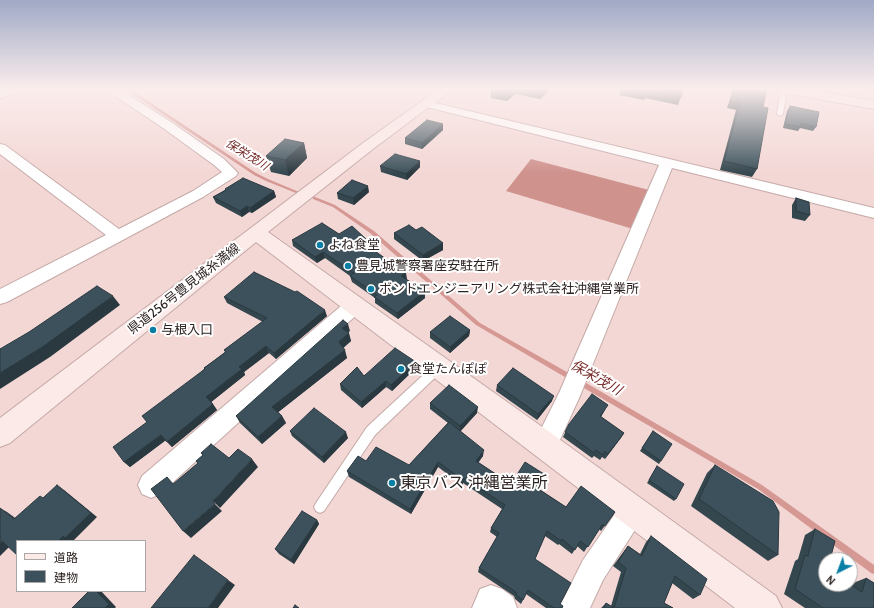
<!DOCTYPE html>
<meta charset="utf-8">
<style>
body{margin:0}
#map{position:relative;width:874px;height:608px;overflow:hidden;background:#f3d7d5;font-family:Cabin,"Noto Sans JP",sans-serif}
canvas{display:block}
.legend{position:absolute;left:16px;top:540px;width:130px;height:52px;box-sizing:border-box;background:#fff;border:1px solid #aba7a7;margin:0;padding:5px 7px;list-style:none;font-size:12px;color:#2d2322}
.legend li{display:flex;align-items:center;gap:8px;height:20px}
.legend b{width:20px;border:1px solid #aba7a7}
.north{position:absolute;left:818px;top:552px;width:40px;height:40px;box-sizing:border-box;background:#fff;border:1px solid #aba7a7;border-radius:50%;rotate:222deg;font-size:11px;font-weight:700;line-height:16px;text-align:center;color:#2d2322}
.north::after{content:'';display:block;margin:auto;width:14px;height:18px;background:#0a7fa6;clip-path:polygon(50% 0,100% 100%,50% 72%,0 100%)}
</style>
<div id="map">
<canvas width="874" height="608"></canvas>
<ul class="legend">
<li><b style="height:5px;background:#fceae8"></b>道路</li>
<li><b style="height:11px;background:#3c515b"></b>建物</li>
</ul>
<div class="north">N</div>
</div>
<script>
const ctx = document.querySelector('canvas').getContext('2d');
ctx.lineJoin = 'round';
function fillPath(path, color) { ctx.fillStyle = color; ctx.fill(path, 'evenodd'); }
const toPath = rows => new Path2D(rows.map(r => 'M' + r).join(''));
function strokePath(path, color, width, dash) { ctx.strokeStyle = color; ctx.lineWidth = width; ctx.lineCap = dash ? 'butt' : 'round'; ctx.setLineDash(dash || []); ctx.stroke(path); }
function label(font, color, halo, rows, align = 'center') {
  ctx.font = font + ' Cabin,"Noto Sans JP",sans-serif'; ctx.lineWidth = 4; ctx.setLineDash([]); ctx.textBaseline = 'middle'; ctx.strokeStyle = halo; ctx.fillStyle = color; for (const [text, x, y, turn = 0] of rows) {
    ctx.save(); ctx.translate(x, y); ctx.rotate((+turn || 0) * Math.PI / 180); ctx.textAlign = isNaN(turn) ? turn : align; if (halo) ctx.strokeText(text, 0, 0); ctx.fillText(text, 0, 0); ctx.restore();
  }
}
const forest = toPath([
 [531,159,649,190,633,229,506,191]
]);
const stream = toPath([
 [129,89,131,89,133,91,256,173,268,179,299,192,297,193,296,193,266,181,254,175,131,93,129,89],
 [313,197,315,197,335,205,374,231,480,323,574,376,575,378,574,380,570,380,476,325,370,233,333,207,313,199,313,197],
 [577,380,581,380,762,485,874,565,874,574,871,573,758,489,577,384,576,382,577,380]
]);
const lane = toPath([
 [781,89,787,89,783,114,780,116,777,114,781,89],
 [438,364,442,365,443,368,442,371,375,435,324,511,320,513,316,511,314,507,316,503,367,427,434,365,438,364]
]);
const street = toPath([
 [8,89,24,89,23,91,0,98,0,91,8,89],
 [107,89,119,89,171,122,224,159,238,173,236,176,203,197,7,302,0,304,0,289,106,235,0,154,0,144,5,145,119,229,193,191,222,172,214,165,163,128,108,91,107,89],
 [427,101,874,208,874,218,672,168,580,396,554,453,545,456,536,453,533,445,559,393,659,165,423,106,421,104,423,102,427,101],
 [355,298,362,300,365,305,362,310,160,494,151,498,142,494,138,485,142,476,348,300,355,298],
 [633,497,642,501,646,510,642,519,603,580,590,608,559,608,583,560,624,501,633,497],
 [491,585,502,589,513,597,517,608,472,608,480,589,491,585]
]);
const secondary = toPath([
 [439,89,453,89,373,149,268,232,555,436,776,596,782,608,735,608,256,242,10,443,0,447,0,418,363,143,439,89],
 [778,89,804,89,874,101,874,109,784,93,780,92,778,89]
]);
const wall = toPath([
 [491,89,550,89,540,99,515,94,507,101,491,98],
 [621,89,684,89,678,105,645,98,644,100,619,95],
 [733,89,767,89,763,107,757,169,752,177,720,170,736,110,727,108],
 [863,89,874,89,874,91],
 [790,106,816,127,813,131,800,128,798,131,783,128,787,111],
 [443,124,443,130,422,149,405,144,405,138],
 [304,143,307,158,289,176,271,172,266,156],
 [420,161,420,167,407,180,381,172,380,166],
 [225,189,274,191,276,197,252,213,249,212,242,217,216,203,213,197,225,190],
 [369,192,354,205,338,199,337,193],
 [796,198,810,215,805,221,792,218,792,205],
 [416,230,443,243,443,250,423,261,394,239,394,233],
 [339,234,366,245,406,273,406,279,425,298,398,319,375,303,375,298,352,282,350,276,325,258,317,263,293,246,292,240],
 [224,297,327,316,276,359,269,353,244,372,245,375,211,402,217,410,172,447,166,440,130,467,124,462,147,422,204,369,204,368,225,352,224,350,263,322,227,303],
 [470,330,469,336,450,353,430,338,430,332],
 [350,331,348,332,351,341,343,348,347,358,278,412,282,416,286,423,262,444,240,423,236,416],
 [416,368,392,391,386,387,362,408,341,390,340,384,364,376],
 [497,385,552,401,537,420,496,391],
 [430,403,477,413,460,431,483,456,478,462,511,484,544,474,537,488,566,507,615,512,601,531,599,529,584,552,577,546,572,554,559,544,558,545,545,536,535,559,560,604,562,608,546,608,526,594,521,604,515,599,514,596,478,572,479,568,497,537,490,532,491,528,502,509,463,483,462,485,438,467,411,514,349,477,347,471,366,461,409,465,448,423,430,409],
 [605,410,601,417,624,433,605,459,602,457,600,460,594,456,592,458,563,437,569,424],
 [290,431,348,438,324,463,292,436],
 [653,431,661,461,659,464,640,451],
 [715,465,778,555,768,561,691,506,707,473],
 [657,466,676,499,674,501,647,483],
 [317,520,319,524,294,564,279,554,275,549],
 [815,529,826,560,826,584,852,585,853,583,866,578,874,608,805,608,784,594,795,561,798,559,805,535],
 [651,536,700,595,693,599,672,583,664,603,673,608,601,608,606,603,611,606,621,572,613,566,624,551,628,546,640,554,646,542]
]);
const shadedWall = toPath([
 [508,89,515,89,515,94,507,101],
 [542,89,550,89,540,99],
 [443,124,443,130,422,149,422,143],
 [304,143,307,158,289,176,285,160],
 [420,161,420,167,407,180,406,174],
 [368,186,369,192,354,205,353,198],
 [274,191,276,197,252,213,250,208],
 [247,206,249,212,242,217,240,211],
 [366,239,366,245,362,242],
 [443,243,443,250,423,261,423,255],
 [323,252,325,258,317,263,315,257],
 [406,273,407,279,402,282,401,276],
 [425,291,425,298,398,319,397,313],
 [113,296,120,305,50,357,0,389,0,373],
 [325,310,327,316,276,359,274,353],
 [348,324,350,331,344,335,342,328],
 [470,330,469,336,450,353,450,347],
 [349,333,351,341,341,350,339,342],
 [266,346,269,353,244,372,245,375,210,403,206,397,239,367],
 [345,350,347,358,276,414,272,407],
 [416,362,416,368,392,391,391,385],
 [386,381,386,387,362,408,361,402],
 [554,396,552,401,537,420,538,414],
 [213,404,217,410,172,447,167,442],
 [608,405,605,410,597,422,600,416],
 [478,407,477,413,460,432,460,426],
 [282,416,286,423,262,444,258,437],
 [346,432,348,438,324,463,322,457],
 [624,433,621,438,605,459,608,454],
 [161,435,166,440,130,467,124,462],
 [484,450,483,456,476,466,476,461],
 [252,459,258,467,220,508,213,501],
 [438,462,438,467,411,514,410,509],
 [544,474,542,479,535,493,537,488],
 [464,478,463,483,462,485,463,480],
 [57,485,64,490,97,517,73,541,58,541,63,536],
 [215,504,222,511,191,538,183,531],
 [0,508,7,512,22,523,14,519],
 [317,520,319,524,294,564,291,560],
 [2,541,11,545,0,556,0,544],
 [228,580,235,585,218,608,208,608],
 [96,591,101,591,116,607,115,608,105,608]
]);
const building = toPath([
 [627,89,684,89,681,97,647,90,646,92,627,89],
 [734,89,767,89,763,107,768,108,757,169,724,161,740,103,730,101,734,89],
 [790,106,819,112,816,127,801,123,801,127,785,124,790,106],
 [427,120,443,124,422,143,405,138,427,120],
 [285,139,304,143,285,160,266,156,285,139],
 [395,154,420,161,406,174,380,166,395,154],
 [243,178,274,191,250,208,247,206,240,211,213,197,226,190,225,189,243,178],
 [352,180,368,186,353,198,337,193,352,180],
 [796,198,809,202,810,215,796,211,796,198],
 [322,223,339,234,352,226,366,239,362,242,406,273,401,276,425,291,397,313,374,297,377,295,350,276,354,273,323,252,315,257,292,240,322,223],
 [409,225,416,230,422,227,443,243,423,255,394,233,409,225],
 [254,272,295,292,297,291,325,310,274,353,266,346,239,367,242,369,206,397,213,404,167,442,161,435,124,462,113,447,147,422,142,416,205,369,204,368,226,352,224,350,267,318,224,297,254,272],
 [97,286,113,296,41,348,0,373,0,349,29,332,97,286],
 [450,316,470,330,450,347,430,332,450,316],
 [343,320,348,324,342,328,349,333,339,342,345,350,272,407,282,416,258,437,236,416,343,320],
 [395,348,416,362,391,385,386,381,361,402,340,384,357,367,364,376,395,348],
 [513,368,554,396,538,414,497,385,513,368],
 [449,385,478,407,460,426,430,403,449,385],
 [592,394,608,405,600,416,624,433,608,454,605,451,603,455,596,450,594,453,565,432,569,424,592,394],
 [314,408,346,432,322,457,290,431,314,408],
 [449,422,484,450,476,461,511,484,525,462,544,474,537,488,566,507,581,486,615,512,605,526,602,525,588,547,580,541,575,550,562,539,561,541,547,531,535,559,571,583,560,604,563,606,562,608,554,608,528,590,523,600,517,596,516,592,479,568,499,533,491,528,505,505,464,478,463,480,438,462,410,509,347,471,358,456,366,461,376,447,409,465,449,422],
 [653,431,672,444,661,461,642,448,653,431],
 [211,444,229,458,238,449,252,459,213,501,215,504,183,531,151,489,167,477,173,484,198,463,196,461,203,455,201,453,211,444],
 [715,465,773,501,779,512,778,555,699,499,715,465],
 [657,466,684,484,676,499,649,480,657,466],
 [57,485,91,513,65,538,63,536,58,541,17,541,17,555,2,541,0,544,0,508,14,519,40,496,43,498,57,485],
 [302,511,317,520,291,560,275,549,302,511],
 [815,529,835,541,830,560,826,560,826,584,850,584,862,592,866,578,874,583,874,608,823,608,795,589,805,555,808,556,815,529],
 [651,536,707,579,700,595,675,576,664,603,673,608,604,608,606,603,614,608,626,568,618,562,628,546,642,556,651,536],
 [194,555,228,580,208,608,151,608,194,555],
 [89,591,96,591,109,604,105,608,72,608,89,591],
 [295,605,299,608,293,608,295,605]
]);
const markers = [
 [320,245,4,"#0a7fa6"],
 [348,266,4,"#0a7fa6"],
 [371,289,4,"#0a7fa6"],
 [153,330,4,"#0a7fa6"],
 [401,369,4,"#0a7fa6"],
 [392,483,4,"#0a7fa6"]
];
const farWaternames = [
 ["保栄茂川",247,155,32]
];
const poiNames = [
 ["よね食堂",328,245],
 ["豊見城警察署座安駐在所",356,266],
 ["ボンドエンジニアリング株式会社沖縄営業所",379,289],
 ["与根入口",161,330],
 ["食堂たんぽぽ",409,369]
];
const streetNames = [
 ["県道256号豊見城糸満線",184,289,-38]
];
const waterNames = [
 ["保栄茂川",596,378,30]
];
const nearPoinames = [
 ["東京バス 沖縄営業所",400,483]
];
fillPath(forest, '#cf928d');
fillPath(stream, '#d59893');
strokePath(lane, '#c4a9a7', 2);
strokePath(street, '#c4a9a7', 2);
strokePath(secondary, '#c4a9a7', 2);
fillPath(lane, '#fff');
fillPath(street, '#fff');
fillPath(secondary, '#fceae8');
fillPath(wall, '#34464e');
fillPath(shadedWall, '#2a3940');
fillPath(building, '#3c515b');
strokePath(building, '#2a3940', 1);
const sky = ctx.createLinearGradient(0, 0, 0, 174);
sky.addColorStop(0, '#a0a9c6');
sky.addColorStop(0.51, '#faedec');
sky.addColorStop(1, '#faedec00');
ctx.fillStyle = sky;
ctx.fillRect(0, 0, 874, 174);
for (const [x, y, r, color] of markers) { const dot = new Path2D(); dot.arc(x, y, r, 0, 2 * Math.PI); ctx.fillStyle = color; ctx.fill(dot); strokePath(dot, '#fff', 1.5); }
label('italic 12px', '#762c2a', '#fff', farWaternames);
label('13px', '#2d2322', '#fff', poiNames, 'left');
label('13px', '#2d2322', '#fff', streetNames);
label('italic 14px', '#762c2a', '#fff', waterNames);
label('16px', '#2d2322', '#fff', nearPoinames, 'left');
</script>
